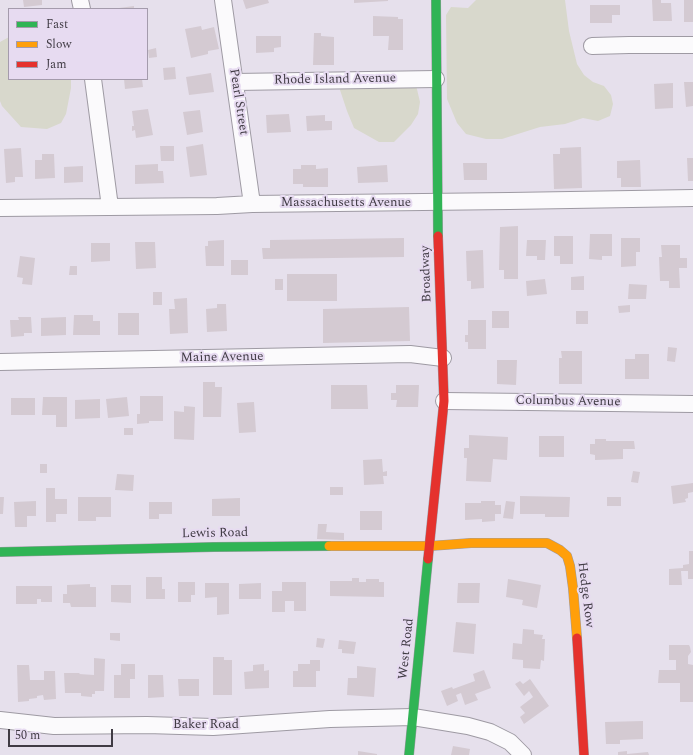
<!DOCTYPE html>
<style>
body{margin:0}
#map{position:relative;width:693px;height:755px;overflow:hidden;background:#e6e0ec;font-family:Spectral,serif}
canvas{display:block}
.legend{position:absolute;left:8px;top:8px;width:140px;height:72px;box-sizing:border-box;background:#e7dbf1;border:1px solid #a49bac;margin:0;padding:5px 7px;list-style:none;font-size:12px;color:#403b44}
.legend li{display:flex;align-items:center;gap:8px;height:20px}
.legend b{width:20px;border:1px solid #a49bac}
.scale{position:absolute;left:8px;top:729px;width:105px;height:18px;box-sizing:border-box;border:2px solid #403b44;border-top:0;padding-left:5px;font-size:12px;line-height:14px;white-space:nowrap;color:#403b44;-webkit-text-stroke:3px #e7dbf1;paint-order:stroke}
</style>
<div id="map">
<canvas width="693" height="755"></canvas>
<ul class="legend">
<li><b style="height:5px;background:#30b455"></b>Fast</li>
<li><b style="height:5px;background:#ff9f0a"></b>Slow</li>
<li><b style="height:5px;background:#e5322d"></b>Jam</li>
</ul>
<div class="scale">50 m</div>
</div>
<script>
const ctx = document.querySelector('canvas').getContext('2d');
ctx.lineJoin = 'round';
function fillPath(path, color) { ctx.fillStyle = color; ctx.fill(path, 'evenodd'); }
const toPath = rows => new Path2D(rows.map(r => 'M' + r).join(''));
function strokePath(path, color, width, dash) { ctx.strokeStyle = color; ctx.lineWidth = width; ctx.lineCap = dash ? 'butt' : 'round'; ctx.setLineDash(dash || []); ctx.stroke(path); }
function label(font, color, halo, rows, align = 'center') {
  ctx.font = font + ' Spectral,serif'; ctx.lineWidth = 4; ctx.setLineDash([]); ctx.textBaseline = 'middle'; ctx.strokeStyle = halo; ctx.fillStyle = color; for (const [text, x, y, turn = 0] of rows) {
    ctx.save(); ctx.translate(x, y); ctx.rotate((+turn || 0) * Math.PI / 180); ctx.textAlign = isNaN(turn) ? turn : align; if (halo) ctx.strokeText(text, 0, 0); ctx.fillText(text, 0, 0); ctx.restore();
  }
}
const green = toPath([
 [476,0,565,0,569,31,577,64,584,75,593,82,604,86,611,95,613,104,610,116,598,121,583,118,565,124,540,127,502,139,486,139,466,134,457,123,447,99,446,15,451,7,468,8],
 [9,37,9,79,71,79,71,88,66,114,61,123,47,129,21,127,2,106,0,101,0,42],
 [342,84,416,85,420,102,418,114,411,125,394,142,379,142,354,128,347,111,340,90]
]);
const building = toPath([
 [23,0,42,0,42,5,24,7],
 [243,0,268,0,269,3,246,9],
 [354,0,388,0,388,1,354,3],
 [652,0,661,0,661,3,671,3,672,21,653,21],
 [684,0,693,0,693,22,684,22],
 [590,5,620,5,620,15,612,15,612,23,590,23],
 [134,6,134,9,119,9,119,8],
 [373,16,398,17,398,19,403,19,403,50,388,50,389,36,373,36],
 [201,26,202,30,214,27,219,49,208,51,208,54,191,58,185,29],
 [314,33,321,33,321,36,334,37,334,65,313,65],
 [256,36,281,36,281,47,274,48,274,52,256,53],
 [156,48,157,57,149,58,148,50],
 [175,67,176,79,164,80,163,68],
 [211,73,214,92,189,95,186,77],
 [124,79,142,79,143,87,125,89],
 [684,82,693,82,693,106,686,107],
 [673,83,673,108,655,109,654,84],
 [148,109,153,135,136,138,135,130,132,131,132,126,134,126,132,111],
 [200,110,203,132,187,135,183,112],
 [289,114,291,132,267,133,266,115],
 [325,115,325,121,332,121,332,130,307,131,306,116],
 [203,144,207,175,190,177,186,147],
 [160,146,174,146,174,161,161,161],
 [581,147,582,188,554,189,553,154,560,154,560,148],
 [21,148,23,177,15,177,15,182,6,183,4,149],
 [42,154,54,154,55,178,35,179,35,160,42,160],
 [687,158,693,158,693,181,688,181],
 [640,160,641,187,621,187,621,178,617,178,617,161],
 [463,163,487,163,487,180,464,180],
 [158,164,158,171,163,171,164,183,135,184,135,165],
 [301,165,316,165,316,169,328,168,328,187,303,187,303,184,293,184,293,169,301,169],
 [387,165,388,182,358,183,357,167],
 [83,166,83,182,64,183,64,167],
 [518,226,518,279,504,279,504,270,499,270,500,227],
 [590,234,612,234,612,256,602,256,602,260,589,259],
 [554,236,573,236,573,264,560,264,560,256,554,256],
 [404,238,404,257,263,259,262,248,270,248,270,240],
 [621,238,640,238,640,252,636,252,636,266,621,267],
 [224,240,224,266,206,266,205,246,208,246,208,241],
 [527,240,546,240,545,260,537,260,537,256,526,256],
 [135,242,155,242,156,268,136,269],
 [91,243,110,243,110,261,91,262],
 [661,245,680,245,680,258,687,258,687,268,679,268,680,288,669,288,669,281,660,281,659,257,662,257],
 [483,250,484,288,471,289,471,281,467,281,466,251],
 [20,256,35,258,32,285,22,284,23,278,17,277],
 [231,260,248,260,248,275,231,275],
 [70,266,77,266,77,275,69,275],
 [287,274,337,274,337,301,287,301],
 [584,276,584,290,571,290,571,277],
 [275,279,283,279,283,290,275,290],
 [545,279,547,294,527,296,526,281],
 [629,284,647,285,646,299,628,299],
 [153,292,162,292,162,305,153,305],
 [187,298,188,333,170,334,169,309,175,309,174,299],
 [217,304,226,304,227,331,207,332,206,309,217,308],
 [630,305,630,312,619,313,618,306],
 [409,307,410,341,323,343,323,309],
 [492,311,509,311,509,328,492,328],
 [576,311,588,311,588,324,576,324],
 [118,313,139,313,139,335,118,335],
 [74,315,93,315,93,321,100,321,100,335,73,335],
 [18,317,31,317,32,333,24,333,24,336,11,337,10,320,19,320],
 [66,317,66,335,41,336,41,318],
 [468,320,486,320,486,349,468,349,468,342,465,342,465,335,468,335],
 [668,347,677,348,675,362,667,361],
 [561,351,582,351,582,384,559,384,559,358,562,358],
 [635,354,649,354,649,379,625,379,625,359,635,359],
 [497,360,517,360,516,385,497,384],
 [203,382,215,382,215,387,222,387,221,417,203,417],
 [331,385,367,385,368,409,331,409],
 [396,385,419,385,418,407,396,407,397,400,391,400,391,393,396,393],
 [140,396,163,396,163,421,149,421,149,423,137,424,137,414,140,414],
 [43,397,67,397,67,427,56,427,56,415,42,415],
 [127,397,129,416,108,418,106,399],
 [11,398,35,398,35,415,11,415],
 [100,399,100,418,75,419,75,400],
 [254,402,256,432,239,433,237,403],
 [184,406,195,407,194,440,174,439,174,411,184,412],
 [124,428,133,428,133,435,124,435],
 [469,435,508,437,507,460,493,459,491,482,466,481,467,458,464,458,464,448,469,448],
 [539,436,564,436,564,457,539,457],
 [595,439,606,439,606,441,634,441,635,449,623,449,623,459,595,460,595,455,590,454,590,444,595,444],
 [382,459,383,472,387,471,387,476,383,476,384,484,364,485,363,460],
 [40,464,47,464,47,473,40,473],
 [633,471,640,472,638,483,631,482],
 [117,474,134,475,133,491,115,490],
 [693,483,693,492,688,493,688,498,685,499,686,502,673,504,671,486],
 [330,487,343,487,343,495,330,495],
 [46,488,55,488,55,499,67,499,67,514,56,514,56,522,46,522],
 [520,496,570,497,569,517,545,517,545,514,520,514],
 [0,497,4,497,3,514,0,514],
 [78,497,111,497,111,517,96,517,96,521,78,521],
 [607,497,621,497,621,506,607,506],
 [240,498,240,516,212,516,212,499],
 [36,501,36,516,27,516,27,527,15,527,14,502],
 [481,501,495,501,495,505,501,505,501,514,495,514,495,521,482,522,482,519,465,520,465,503,481,503],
 [506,501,515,502,513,519,503,518],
 [149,502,172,502,172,514,159,514,159,519,149,519],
 [360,511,382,511,382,530,360,530],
 [318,524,327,524,326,532,344,533,344,540,317,539],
 [689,551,693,551,693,579,688,579,688,571,681,571,682,585,669,585,669,569,683,568,683,565,689,564],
 [146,577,162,577,162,589,165,589,165,599,146,599],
 [352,578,359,578,359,582,366,582,366,579,379,579,379,582,384,582,384,597,330,596,330,581,352,581],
 [508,579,541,585,537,608,522,605,523,600,506,597],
 [178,582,195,582,195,595,191,595,191,602,178,602],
 [282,582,306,582,306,611,294,611,294,601,285,601,285,612,272,612,272,591,282,591],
 [205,583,229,583,229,614,217,615,217,597,205,598],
 [261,583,261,599,239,599,239,584],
 [458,583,480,583,479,603,457,603],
 [90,584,90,587,96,587,96,607,71,607,70,603,63,603,63,594,67,594,67,585],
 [111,585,131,585,131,603,111,602],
 [16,586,52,586,52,602,41,602,41,599,37,599,37,604,16,604],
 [456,622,476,624,474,654,453,652],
 [523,629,534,630,534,634,543,635,542,639,545,639,544,661,541,660,540,669,523,668,523,660,512,659,513,643,522,644],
 [110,633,120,633,120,641,110,640],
 [317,638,325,639,323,648,316,647],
 [339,640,356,642,354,654,342,653,342,649,338,649],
 [669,645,689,645,690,647,691,652,688,656,688,664,693,665,693,702,680,702,680,683,658,683,659,670,676,670,676,660,669,660],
 [213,657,224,657,224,660,232,660,232,695,213,695],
 [94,658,105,659,104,691,95,691,95,694,92,694,92,697,81,696,81,693,65,693,64,673,80,673,79,674,94,675],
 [310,660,320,660,320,671,316,671,316,687,293,687,293,671,298,671,298,664,310,664],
 [121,664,135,664,135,679,130,679,130,698,114,698,114,675,121,675],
 [264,664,264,671,269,670,269,688,245,689,244,672,253,671,253,665],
 [17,665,29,665,30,680,44,680,44,671,55,671,56,699,44,700,43,695,37,696,37,698,29,699,29,701,18,702],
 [357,666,376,668,374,697,347,695,348,678,357,678],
 [484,670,491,688,475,694,478,700,465,705,461,693,456,695,458,701,447,706,441,691,452,687,453,689,475,681,473,674],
 [148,675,163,675,164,697,148,698],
 [178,679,199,679,199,696,179,696],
 [530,679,549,706,524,724,520,717,525,713,520,707,533,697,529,691,524,696,515,684,520,681,523,684],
 [643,721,643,739,620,740,620,744,606,744,605,722],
 [453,746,470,749,469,755,451,755],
 [358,751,377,754,377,755,358,755],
 [627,751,627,754,648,752,649,755,618,755,618,752]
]);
const street = toPath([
 [80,0,82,9],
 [223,0,252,204],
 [592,46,629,45,693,45],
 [93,79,110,207],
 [235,82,436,79],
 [0,208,217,206,252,204,509,201,693,198],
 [0,362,410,354,443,358],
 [444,401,693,404],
 [0,720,54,726,147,725,213,727,330,719,413,717,468,726,490,732,510,742,523,755]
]);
const fast = toPath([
 [436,0,438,236],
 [0,552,214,547,329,546],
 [409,755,428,559]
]);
const slow = toPath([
 [329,546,430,546,471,543,547,543,560,550,567,556,570,566,573,588,577,638]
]);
const jam = toPath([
 [428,559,444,401,438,236],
 [577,638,584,755]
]);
const streetNames = [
 ["Rhode Island Avenue",335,80,-1],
 ["Pearl Street",238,102,81],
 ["Massachusetts Avenue",346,203],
 ["Broadway",427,274,-92],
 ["Maine Avenue",222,358,-1],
 ["Columbus Avenue",568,402,1],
 ["Lewis Road",215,534,-1],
 ["Hedge Row",585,595,83],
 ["West Road",407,649,-84],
 ["Baker Road",206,725]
];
fillPath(green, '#d8d8cc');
fillPath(building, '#d4cad2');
strokePath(street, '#9e9aa3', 18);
strokePath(fast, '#9e9aa3', 10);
strokePath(slow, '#9e9aa3', 10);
strokePath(jam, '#9e9aa3', 10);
strokePath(street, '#fbfafc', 16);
strokePath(fast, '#30b455', 9);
strokePath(slow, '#ff9f0a', 9);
strokePath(jam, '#e5322d', 9);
label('13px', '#403b44', '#e7dbf1', streetNames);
</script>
